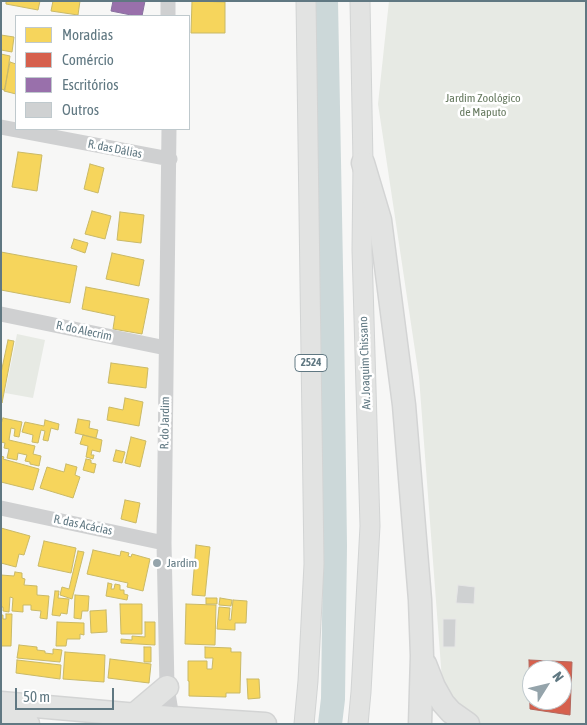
<!DOCTYPE html>
<meta charset="utf-8">
<style>
body{margin:0}
#map{position:relative;width:587px;height:725px;overflow:hidden;background:#f7f7f6;font-family:"Asap Condensed",sans-serif}
canvas{display:block}
.frame{position:absolute;inset:0;border:2px solid #607882;pointer-events:none}
.legend{position:absolute;left:15px;top:15px;width:175px;height:115px;box-sizing:border-box;background:#fff;border:1px solid #bfc9cd;margin:0;padding:6px 9px;list-style:none;font-size:15px;color:#607882}
.legend li{display:flex;align-items:center;gap:10px;height:25px}
.legend b{width:25px;border:1px solid #bfc9cd}
.north{position:absolute;left:522px;top:660px;width:50px;height:50px;box-sizing:border-box;background:#fff;border:1px solid #bfc9cd;border-radius:50%;rotate:54deg;font-size:14px;font-weight:700;line-height:20px;text-align:center;color:#607882}
.north::after{content:'';display:block;margin:auto;width:18px;height:22px;background:#95a4ab;clip-path:polygon(50% 0,100% 100%,50% 72%,0 100%)}
.scale{position:absolute;left:15px;top:688px;width:99px;height:22px;box-sizing:border-box;border:2px solid #607882;border-top:0;padding-left:6px;font-size:15px;line-height:18px;white-space:nowrap;color:#607882;-webkit-text-stroke:4px #fff;paint-order:stroke}
</style>
<div id="map">
<canvas width="587" height="725"></canvas>
<div class="frame"></div>
<ul class="legend">
<li><b style="height:14px;background:#f6d55c"></b>Moradias</li>
<li><b style="height:14px;background:#d6604d"></b>Comércio</li>
<li><b style="height:14px;background:#9970ab"></b>Escritórios</li>
<li><b style="height:14px;background:#cfd1d2"></b>Outros</li>
</ul>
<div class="north">N</div>
<div class="scale">50 m</div>
</div>
<script>
const ctx = document.querySelector('canvas').getContext('2d');
ctx.lineJoin = 'round';
function fillPath(path, color) { ctx.fillStyle = color; ctx.fill(path, 'evenodd'); }
const toPath = rows => new Path2D(rows.map(r => 'M' + r).join(''));
function strokePath(path, color, width, dash) { ctx.strokeStyle = color; ctx.lineWidth = width; ctx.lineCap = dash ? 'butt' : 'round'; ctx.setLineDash(dash || []); ctx.stroke(path); }
function label(font, color, halo, rows, align = 'center') {
  ctx.font = font + ' "Asap Condensed",sans-serif'; ctx.lineWidth = 5; ctx.setLineDash([]); ctx.textBaseline = 'middle'; ctx.strokeStyle = halo; ctx.fillStyle = color; for (const [text, x, y, turn = 0] of rows) {
    ctx.save(); ctx.translate(x, y); ctx.rotate((+turn || 0) * Math.PI / 180); ctx.textAlign = isNaN(turn) ? turn : align; if (halo) ctx.strokeText(text, 0, 0); ctx.fillText(text, 0, 0); ctx.restore();
  }
}
const green = toPath([
 [389,1,586,1,586,724,473,724,443,693,419,377,378,104],
 [532,670,562,670,562,700,532,700],
 [17,334,45,340,33,398,5,393]
]);
const homes = toPath([
 [6,1,40,1,38,10,6,4,6,1],
 [53,1,80,1,78,15,51,11,53,1],
 [192,1,225,2,225,33,191,33,192,1],
 [1,35,14,37,12,52,1,50,1,35],
 [1,54,10,56,5,90,1,89,1,54],
 [10,62,16,64,16,94,4,91,10,62],
 [18,152,42,155,37,191,12,187,18,152],
 [90,164,104,168,98,193,84,189,90,164],
 [92,211,111,216,105,239,85,234,92,211],
 [120,212,144,215,141,243,117,240,120,212],
 [74,239,88,243,85,253,71,248,74,239],
 [1,252,77,266,70,303,1,290,1,252],
 [112,253,144,260,139,286,106,279,112,253],
 [86,287,149,299,142,334,113,329,115,316,82,309,86,287],
 [8,340,14,341,2,403,1,373,8,340],
 [111,363,148,368,146,388,108,383,111,363],
 [125,398,143,402,139,426,107,420,109,407,123,410,125,398],
 [3,418,22,422,19,437,14,436,15,429,11,428,9,440,35,446,33,454,41,456,39,466,30,464,30,462,25,461,27,455,18,453,17,460,7,458,9,449,4,448,5,443,1,442,1,424,3,418],
 [78,419,90,421,89,428,98,430,96,438,75,433,78,419],
 [45,420,59,424,58,430,51,428,48,441,43,440,45,431,41,430,38,443,32,442,33,435,22,432,25,422,44,426,45,420],
 [83,435,102,440,100,452,92,450,91,455,94,455,93,459,86,457,88,446,80,444,83,435],
 [131,437,146,441,140,467,125,463,131,437],
 [116,450,125,452,122,463,113,461,116,450],
 [1,456,4,457,3,459,39,469,33,490,1,482,1,456],
 [86,459,91,460,91,463,96,464,94,473,83,470,86,459],
 [66,464,77,467,75,475,80,477,73,498,40,488,47,467,64,472,66,464],
 [125,500,140,503,136,523,121,519,125,500],
 [1,528,30,536,24,555,19,554,16,567,1,563,1,528],
 [44,541,76,548,71,573,38,566,44,541],
 [196,545,210,547,205,596,192,595,196,545],
 [93,550,120,556,121,551,129,553,128,556,131,557,132,554,150,559,143,591,127,587,128,583,87,574,93,550],
 [78,551,84,552,72,599,60,595,62,587,69,589,78,551],
 [15,572,22,573,22,578,25,579,24,585,37,586,37,595,49,596,47,619,40,618,41,611,31,610,31,605,23,605,23,612,12,611,13,598,10,597,9,612,3,611,3,607,1,607,1,575,14,576,15,572],
 [108,583,112,584,111,589,114,589,115,584,120,585,120,590,124,590,124,594,128,595,127,600,106,596,108,583],
 [55,591,59,591,58,598,69,599,67,614,61,613,60,616,52,615,55,591],
 [75,595,89,596,88,611,82,611,81,619,74,618,75,595],
 [206,598,217,598,217,604,206,604,206,598],
 [220,598,232,600,231,606,219,605,220,598],
 [233,600,247,601,246,623,235,623,235,630,217,629,219,607,230,608,229,620,231,620,233,600],
 [120,604,142,604,142,634,121,634,120,604],
 [186,604,216,605,215,645,185,644,186,604],
 [106,610,107,632,91,633,90,611,106,610],
 [6,614,12,614,11,646,1,646,1,615,3,615,3,619,6,619,6,614],
 [57,622,84,623,84,635,80,634,80,639,67,639,66,646,56,646,57,622],
 [145,622,155,622,155,645,121,643,121,639,132,640,132,636,145,637,145,622],
 [19,645,37,647,37,650,45,651,45,653,53,654,53,649,62,650,60,662,17,658,19,645],
 [144,647,151,647,151,662,144,662,144,647],
 [205,647,231,648,231,652,241,652,240,693,226,693,226,697,189,696,189,681,188,681,188,661,207,661,207,669,212,669,213,658,205,658,205,647],
 [65,652,105,655,104,682,63,679,65,652],
 [110,659,151,664,149,683,108,678,110,659],
 [17,660,61,665,60,679,16,673,17,660],
 [247,679,259,679,260,698,248,699,247,679]
]);
const shops = toPath([
 [529,660,572,662,570,715,530,709,529,660],
 [532,670,562,670,562,700,532,700,532,670]
]);
const offices = toPath([
 [113,1,145,1,142,16,136,16,111,11,113,1]
]);
const river = toPath([
 [326,1,332,321,335,546,333,699,330,724]
]);
const building = toPath([
 [458,585,475,587,474,604,456,603,458,585],
 [443,619,456,619,455,647,443,647,443,619]
]);
const minor = toPath([
 [168,1,168,16],
 [1,127,170,159],
 [169,129,164,543,167,687,173,724],
 [1,314,166,348],
 [1,508,164,543]
]);
const major = toPath([
 [304,724,308,681,314,564,306,1],
 [358,724,361,692,370,526,362,250,363,163,360,1]
]);
const highway = toPath([
 [363,163,380,220,404,405,420,600,422,656,420,724],
 [425,664,434,687,443,703,451,712,468,724],
 [1,703,172,718,265,724],
 [135,714,167,687],
 [1,720,28,724]
]);
const markers = [
 [157,563,5,"#95a4ab"]
];
const shields = [
 [311,363,32]
];
const shieldNames = [
 ["2524",311,363]
];
const parkNames = [
 ["Jardim Zoológico",483,98],
 ["de Maputo",483,112]
];
const streetNames = [
 ["R. das Dálias",115,149,11],
 ["R. do Alecrim",84,331,12],
 ["Av. Joaquim Chissano",365,363,-92],
 ["R. do Jardim",165,423,-89],
 ["R. das Acácias",83,525,12]
];
const poiNames = [
 ["Jardim",167,563]
];
fillPath(green, '#e7eae4');
fillPath(homes, '#f6d55c');
strokePath(homes, '#c9b967', 1);
fillPath(shops, '#d6604d');
strokePath(shops, '#b3675d', 1);
fillPath(offices, '#9970ab');
strokePath(offices, '#88729f', 1);
strokePath(river, '#ccd8d9', 24);
fillPath(building, '#cfd1d2');
strokePath(building, '#e6e6e6', 1);
strokePath(major, '#d2d4d4', 21);
strokePath(highway, '#d3d4d4', 25);
strokePath(minor, '#cfd0d1', 15);
strokePath(major, '#e2e3e2', 19);
strokePath(highway, '#e2e3e2', 22);
for (const [x, y, r, color] of markers) { const dot = new Path2D(); dot.arc(x, y, r, 0, 2 * Math.PI); ctx.fillStyle = color; ctx.fill(dot); strokePath(dot, '#fff', 2); }
for (const [x, y, w] of shields) { const box = new Path2D(); box.roundRect(x - w / 2, y - 8.5, w, 17, 4); ctx.fillStyle = '#fff'; ctx.fill(box); strokePath(box, '#607882', 1); }
label('bold 11px', '#607882', null, shieldNames);
label('12px', '#677a60', '#fff', parkNames);
label('12px', '#607882', '#fff', streetNames);
label('12px', '#607882', '#fff', poiNames, 'left');
</script>
